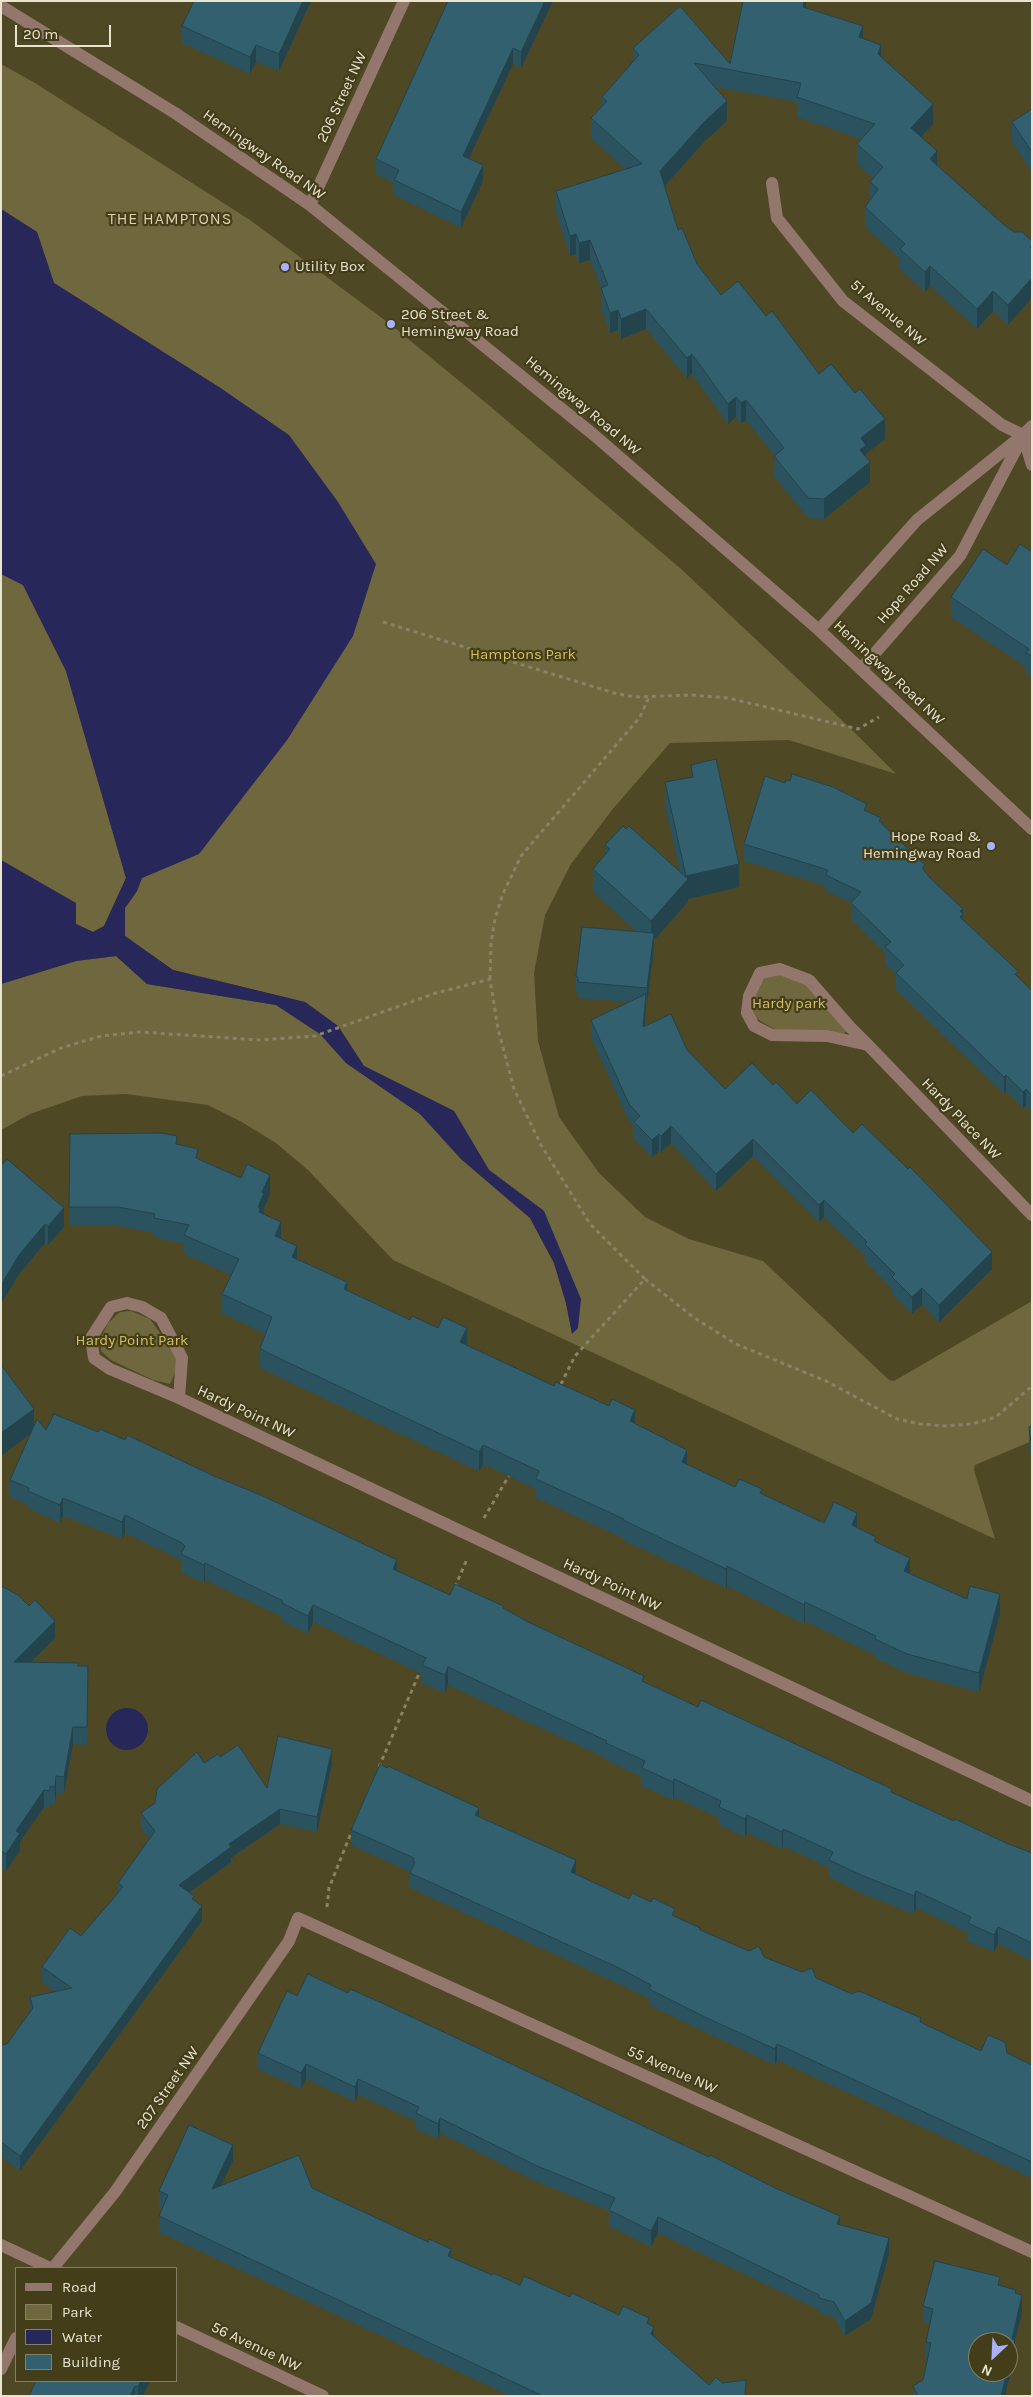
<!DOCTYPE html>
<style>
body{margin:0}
#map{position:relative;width:1033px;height:2397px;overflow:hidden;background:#4f4824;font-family:Karla,sans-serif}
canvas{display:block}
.frame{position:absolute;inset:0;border:2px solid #e8e4d0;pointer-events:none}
.legend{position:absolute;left:15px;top:2267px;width:162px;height:115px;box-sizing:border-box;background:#443d19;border:1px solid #868062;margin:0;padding:6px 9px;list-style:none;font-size:15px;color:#e8e4d0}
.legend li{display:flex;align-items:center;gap:10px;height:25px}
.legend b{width:25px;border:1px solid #868062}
.north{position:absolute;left:968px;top:2332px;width:50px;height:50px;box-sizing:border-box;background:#443d19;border:1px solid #868062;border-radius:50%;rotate:205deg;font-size:14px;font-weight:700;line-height:20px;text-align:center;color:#e8e4d0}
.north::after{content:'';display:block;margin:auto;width:18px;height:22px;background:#a9b0fc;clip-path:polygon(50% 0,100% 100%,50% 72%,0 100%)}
.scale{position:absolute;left:15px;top:25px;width:96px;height:22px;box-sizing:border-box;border:2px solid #e8e4d0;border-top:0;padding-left:6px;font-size:15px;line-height:18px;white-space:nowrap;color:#e8e4d0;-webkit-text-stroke:4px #443d19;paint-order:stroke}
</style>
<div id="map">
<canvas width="1033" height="2397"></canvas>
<div class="frame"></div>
<ul class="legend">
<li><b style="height:6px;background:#93766c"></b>Road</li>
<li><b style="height:14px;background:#6f673e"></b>Park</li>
<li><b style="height:14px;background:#272759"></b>Water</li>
<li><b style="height:14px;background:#32606e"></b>Building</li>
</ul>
<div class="north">N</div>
<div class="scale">20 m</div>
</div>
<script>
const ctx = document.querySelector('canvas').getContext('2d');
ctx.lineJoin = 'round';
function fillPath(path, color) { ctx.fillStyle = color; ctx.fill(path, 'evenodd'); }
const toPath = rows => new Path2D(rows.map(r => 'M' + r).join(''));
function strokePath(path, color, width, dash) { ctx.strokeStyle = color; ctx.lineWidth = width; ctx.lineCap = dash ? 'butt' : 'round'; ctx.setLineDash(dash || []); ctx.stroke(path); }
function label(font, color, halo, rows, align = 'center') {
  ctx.font = font + ' Karla,sans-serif'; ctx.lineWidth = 4.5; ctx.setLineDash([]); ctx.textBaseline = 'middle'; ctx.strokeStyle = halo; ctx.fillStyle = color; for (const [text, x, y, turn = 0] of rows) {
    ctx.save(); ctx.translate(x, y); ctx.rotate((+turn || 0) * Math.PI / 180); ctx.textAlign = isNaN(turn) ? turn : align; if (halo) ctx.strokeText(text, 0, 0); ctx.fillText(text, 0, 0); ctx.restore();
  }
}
const green = toPath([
 [1,64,35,83,250,220,390,324,491,407,680,568,848,726,896,774,789,740,670,743,612,810,571,864,545,915,534,973,538,1041,559,1117,599,1173,645,1217,689,1239,763,1261,889,1380,894,1381,1032,1301,1032,1441,975,1465,974,1470,995,1539,393,1260,308,1170,276,1143,240,1121,208,1105,126,1094,82,1096,30,1114,1,1130,1,984,76,961,116,956,147,984,276,1005,320,1034,346,1063,420,1114,461,1159,530,1218,554,1263,566,1303,572,1333,578,1328,544,1211,489,1170,454,1111,364,1066,338,1026,305,1002,173,970,125,936,125,908,137,891,142,878,199,853,287,740,352,636,222,389,54,283,37,232,1,209],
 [1,574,23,585,66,671,126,878,104,926,93,932,76,924,75,903,1,860],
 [780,969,809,980,850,1027,844,1034,784,1035,747,1013,757,979],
 [131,1311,150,1319,165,1340,182,1358,170,1384,153,1380,111,1360,101,1351,101,1338,108,1323,120,1312]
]);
const water = toPath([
 [1,209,37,232,54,283,222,389,289,435,338,502,376,564,353,636,287,740,199,854,142,878,137,891,125,908,125,936,173,970,305,1002,338,1026,364,1066,454,1111,489,1170,544,1211,581,1299,578,1328,572,1334,566,1303,554,1263,530,1218,461,1159,420,1114,346,1063,320,1034,276,1005,147,984,116,956,76,961,1,984,1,860,76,903,76,924,93,932,104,926,126,878,66,671,23,585,1,574],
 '106 1729a21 21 0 1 1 42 0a21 21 0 1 1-42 0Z'
]);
const path = toPath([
 [383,622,614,693,634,697,692,695,728,698,858,729,879,717],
 [490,979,491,943,495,919,502,896,521,856,640,717,649,697],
 [1,1076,61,1048,101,1036,140,1032,260,1040,315,1036,436,993,490,979,498,1029,514,1089,541,1145,590,1224,645,1279,575,1356,559,1388],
 [645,1279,693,1317,736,1344,826,1381,897,1419,920,1424,945,1426,972,1424,996,1417,1032,1386],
 [484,1518,510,1474],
 [455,1587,467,1559],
 [379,1767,421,1669],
 [327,1907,329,1888,351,1833]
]);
const minor = toPath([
 [1,6,175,113,310,205,594,435,819,630,1032,829],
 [772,183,777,218,843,301,1002,425,1023,435,1032,442],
 [310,205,404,1],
 [1023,435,1032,465],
 [819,630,917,520,1023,435,1032,426],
 [861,669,960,556,1021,440],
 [868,1045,827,1036,772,1035,754,1026,747,1013,749,996,760,973,780,969,809,980,850,1027,868,1045,1032,1215],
 [179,1398,110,1369,94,1358,91,1338,111,1307,127,1303,142,1307,161,1318,182,1358,179,1398,1032,1801],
 [1,2245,50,2268],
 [53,2268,115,2192,289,1941,298,1918,1032,2252],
 [176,2327,323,2396],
 [1,2369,16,2338]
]);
const wall = toPath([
 [311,1,279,71,256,62,250,74,182,43,182,26],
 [448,1,553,1,521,68,513,64,469,158,483,181,461,228,394,195,394,183,376,174,376,159],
 [806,1,806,8,863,39,881,56,933,124,921,137,937,165,1003,224,1014,232,1032,241,1032,298,1008,325,993,311,977,329,930,286,925,292,900,269,900,259,865,227,865,207,870,201,870,182,873,178,857,164,857,144,861,139,797,117,797,102,715,87,727,121,705,141,665,186,678,230,697,264,721,295,766,316,819,374,885,439,866,454,870,482,824,519,808,518,774,476,775,456,746,420,741,424,736,417,728,424,692,374,687,378,646,329,621,339,618,330,610,333,601,308,601,288,590,260,579,263,576,254,570,256,556,211,556,191,625,169,591,138,591,118,602,105,602,97,633,63,633,48,730,64],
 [1032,109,1032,172,1012,142,1012,122],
 [1032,552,1032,677,1026,673,1026,667,951,617,951,597,1007,565],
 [691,765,739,887,688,899,688,902,654,940,654,949,646,1004,645,1026,687,1050,725,1089,773,1085,797,1104,853,1133,992,1269,939,1322,922,1304,912,1314,892,1294,892,1289,865,1261,865,1256,824,1217,819,1222,753,1156,716,1191,671,1143,661,1153,659,1151,652,1157,634,1139,634,1126,629,1121,591,1037,591,1020,628,1002,578,998,578,992,576,992,576,976,637,932,593,892,593,869,605,855,605,845,680,872,665,805,665,782,691,777],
 [867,811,881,823,931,879,963,909,963,920,1032,991,1032,1112,1026,1106,1023,1108,1006,1091,1004,1094,896,990,896,974,885,964,885,953,851,919,851,903,826,891,826,886,744,861,744,844],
 [70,1134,177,1145,198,1159,270,1194,264,1208,263,1214,297,1259,347,1291,635,1424,687,1465,735,1487,762,1494,824,1523,857,1528,876,1542,910,1574,1000,1614,979,1692,907,1673,875,1658,875,1655,805,1621,804,1624,727,1586,726,1588,623,1540,623,1538,536,1498,536,1489,483,1464,479,1471,270,1373,260,1367,260,1348,265,1334,222,1313,222,1294,231,1275,184,1254,184,1244,154,1237,154,1233,118,1226,69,1226],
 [1,1166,64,1227,48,1245,45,1243,19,1274,1,1304],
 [1032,1426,1032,1466,1029,1442,1029,1427],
 [34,1427,46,1430,397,1571,450,1595,503,1609,644,1682,698,1707,892,1792,954,1821,1032,1853,1032,1961,998,1944,994,1952,968,1941,968,1933,916,1908,914,1914,861,1893,829,1877,829,1868,783,1846,782,1849,747,1833,745,1837,719,1825,719,1818,674,1797,673,1800,642,1786,642,1777,606,1760,606,1758,448,1685,445,1693,422,1683,422,1674,313,1622,308,1634,282,1621,282,1617,205,1580,204,1583,181,1572,181,1560,125,1533,122,1539,63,1516,60,1523,28,1508,28,1505,10,1497,10,1480],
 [1,1586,55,1638,31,1662,78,1666,88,1666,87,1745,73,1744,64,1794,56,1793,55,1804,50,1803,50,1808,44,1807,20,1842,20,1851,6,1871,1,1868],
 [220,1757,267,1788,332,1764,317,1832,280,1824,231,1858,231,1862,189,1893,194,1900,202,1921,20,2171,1,2157,1,2045,7,2044,30,2011,30,1997,55,1992,42,1982,42,1967,81,1936,118,1894,118,1883,149,1839,141,1828,141,1813,155,1803,204,1763],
 [479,1816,576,1874,629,1899,675,1916,700,1930,749,1951,816,1978,852,1994,921,2023,981,2051,1007,2053,1032,2065,1032,2178,777,2060,775,2065,707,2033,649,2005,649,1999,619,1984,410,1888,410,1872,351,1845,351,1830],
 [297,1996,840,2225,889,2254,871,2319,845,2336,834,2317,819,2313,819,2310,658,2233,651,2247,609,2226,609,2211,535,2181,440,2133,438,2139,416,2129,416,2121,358,2095,355,2102,306,2079,301,2089,258,2069,258,2053],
 [233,2161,221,2185,312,2188,451,2258,492,2275,520,2285,570,2297,619,2315,649,2324,654,2336,709,2385,746,2380,746,2396,510,2396,159,2232,159,2216,163,2208,159,2206,159,2191],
 [1000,2286,1016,2293,1022,2311,1015,2340,1015,2355,1005,2396,913,2396,913,2386,923,2380,927,2358,926,2358,926,2342,930,2324,923,2322,923,2306],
 [150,2381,143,2396,29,2396]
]);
const shadedWall = toPath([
 [303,1,311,1,279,71,279,54],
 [545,1,553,1,521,68,521,52],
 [804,1,806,1,806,11,803,7],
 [863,26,863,46,859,37],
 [256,45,256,62,250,74,250,57],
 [881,45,881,65,878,54],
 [513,48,513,64,463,171,463,156],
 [727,101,727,121,705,141,660,191,660,171,705,121],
 [933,104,933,124,911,148,911,128],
 [937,151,937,171,930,159],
 [483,165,483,181,461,228,461,212],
 [576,234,576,254,570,256,570,236],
 [590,240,590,260,579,263,579,243],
 [930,266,930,286,925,292,925,272],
 [1032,278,1032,298,1008,325,1008,305],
 [993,291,993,311,977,329,977,309],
 [646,309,646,329,621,339,621,319],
 [618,310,618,330,610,333,610,313],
 [692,354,692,374,687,378,687,358],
 [736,397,736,417,728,424,728,404],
 [746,400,746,420,741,424,741,403],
 [885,419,885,439,866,454,866,465,870,462,870,482,824,519,824,499,860,450,861,438],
 [739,864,739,887,688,899,688,902,654,940,654,949,647,1004,647,988,651,944,651,921,686,876],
 [963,909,963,931,960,934,960,911],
 [646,994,646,1011,643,1044,643,1027],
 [1006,1075,1006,1091,1004,1094,1004,1077],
 [1026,1089,1026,1106,1023,1108,1023,1092],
 [671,1126,671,1143,661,1153,661,1136],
 [659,1134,659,1151,652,1157,652,1140],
 [753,1139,753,1156,716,1191,716,1174],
 [270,1175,270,1194,264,1208,264,1213,260,1222,258,1207,262,1192],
 [824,1200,824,1217,819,1222,819,1205],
 [64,1208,64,1227,48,1245,48,1226],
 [281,1222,281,1242,275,1236],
 [45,1224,45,1243,19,1274,1,1304,1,1285,19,1255],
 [297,1246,297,1266,292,1257],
 [992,1252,992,1269,939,1322,939,1305],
 [347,1282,347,1302,344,1289],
 [922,1288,922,1304,912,1314,912,1297],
 [467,1328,467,1348,460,1342],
 [34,1409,34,1431,1,1456,1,1433],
 [635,1410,635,1430,630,1421],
 [483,1445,483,1464,479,1471,479,1452],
 [687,1450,687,1469,682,1462],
 [63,1498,63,1516,60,1523,60,1505],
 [857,1513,857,1533,852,1525],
 [125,1515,125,1533,122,1539,122,1522],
 [910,1558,910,1577,904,1571],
 [397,1560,397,1578,393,1569],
 [205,1563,205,1580,204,1583,204,1565],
 [727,1566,727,1586,726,1588,726,1569],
 [1000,1594,1000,1614,979,1692,979,1673],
 [805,1602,805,1621,804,1624,804,1605],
 [313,1605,313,1622,308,1634,308,1616],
 [55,1621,55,1638,14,1679,14,1662],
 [448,1667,448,1685,445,1693,445,1675],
 [73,1727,73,1744,64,1794,64,1777],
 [332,1749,332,1764,317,1832,317,1817],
 [56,1776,56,1793,55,1804,55,1787],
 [674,1779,674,1797,673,1800,673,1782],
 [44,1790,44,1807,20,1842,20,1851,6,1871,6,1854,16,1831],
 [479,1808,479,1824,475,1815],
 [280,1809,280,1824,231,1858,231,1862,179,1900,179,1885,229,1844],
 [747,1815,747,1833,745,1837,745,1819],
 [783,1829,783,1846,782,1849,782,1832],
 [576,1860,576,1876,571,1872],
 [916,1891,916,1908,914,1914,914,1896],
 [202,1906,202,1921,20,2171,20,2156],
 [998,1927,998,1944,994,1952,994,1935],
 [777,2044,777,2060,775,2065,775,2049],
 [306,2064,306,2079,301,2089,301,2073],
 [358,2079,358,2095,355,2102,355,2087],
 [440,2118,440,2133,438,2139,438,2124],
 [233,2145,233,2161,212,2204,212,2189],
 [840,2216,840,2232,837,2224],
 [658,2217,658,2233,651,2247,651,2231],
 [889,2238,889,2254,871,2319,845,2336,845,2321],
 [451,2249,451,2265,448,2256],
 [1022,2295,1022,2311,1012,2354,1012,2339],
 [654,2327,654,2342,651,2334],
 [1015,2340,1015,2355,1005,2396,1001,2396,1007,2372,1008,2372,1008,2369],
 [141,2381,150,2381,143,2396,138,2396,138,2387],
 [135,2386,135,2396,130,2396]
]);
const building = toPath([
 [194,1,303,1,279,54,256,45,250,57,182,26,194,1],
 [448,1,545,1,521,52,513,48,463,156,483,165,461,212,394,180,399,170,376,159,448,1],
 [743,1,804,1,803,7,863,26,859,37,881,45,878,54,933,104,911,128,937,151,930,159,1003,224,1014,232,1022,232,1032,241,1032,246,1030,247,1032,249,1032,278,1008,305,993,291,977,309,930,266,925,272,900,249,905,244,865,207,878,189,870,182,883,167,857,144,875,124,797,97,801,83,694,63,727,101,705,121,660,171,678,230,682,228,697,264,721,295,738,281,766,316,772,311,819,374,831,364,855,393,860,389,885,419,861,438,866,445,860,450,870,462,824,499,808,498,774,456,784,448,746,400,741,403,736,397,728,404,692,354,687,358,646,309,621,319,618,310,610,313,601,288,608,285,590,240,579,243,576,234,570,236,556,191,642,164,591,118,607,101,602,97,639,55,633,48,680,6,730,64,743,1],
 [1032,109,1032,152,1012,122,1032,109],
 [1020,544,1032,552,1032,656,1026,653,1029,649,951,597,983,549,1007,565,1020,544],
 [716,759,739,864,686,876,665,782,693,777,691,765,716,759],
 [792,774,833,787,867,804,864,810,881,818,879,821,925,865,922,868,931,879,963,909,960,911,963,914,960,917,1018,971,1015,974,1032,991,1032,1096,1026,1089,1023,1092,1006,1075,1004,1077,896,973,904,965,885,947,891,942,851,903,861,892,826,875,828,870,744,844,765,776,785,783,786,780,790,781,792,774],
 [623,826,626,829,629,826,688,879,651,921,593,869,610,849,605,845,623,826],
 [582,927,654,933,647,988,578,982,578,977,576,976,582,927],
 [646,994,643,1027,671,1014,687,1050,725,1089,752,1063,773,1085,776,1082,797,1104,811,1090,853,1133,862,1124,908,1169,910,1167,992,1252,939,1305,922,1288,912,1297,892,1277,895,1274,865,1244,867,1242,824,1200,819,1205,753,1139,716,1174,671,1126,661,1136,659,1134,652,1140,634,1122,640,1116,629,1104,591,1020,646,994],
 [161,1133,177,1136,176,1144,198,1149,196,1158,241,1178,247,1164,270,1175,262,1192,264,1193,258,1207,260,1208,259,1212,281,1222,275,1236,297,1246,292,1257,347,1282,344,1289,410,1320,412,1316,438,1328,443,1317,467,1328,460,1342,554,1386,556,1382,609,1406,612,1399,635,1410,630,1421,687,1450,682,1462,735,1487,739,1479,762,1489,760,1493,824,1523,834,1502,857,1513,852,1525,876,1537,874,1541,910,1558,904,1571,967,1599,970,1586,1000,1594,979,1673,907,1654,875,1639,876,1636,805,1602,804,1605,727,1566,726,1569,623,1520,624,1519,536,1479,539,1471,483,1445,479,1452,270,1354,260,1348,272,1317,222,1294,239,1259,184,1235,189,1225,154,1218,155,1214,118,1207,69,1207,70,1134,161,1133],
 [7,1159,64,1208,48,1226,45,1224,19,1255,1,1285,1,1166,7,1159],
 [2,1366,34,1409,1,1433,1,1367,2,1366],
 [54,1414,98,1432,100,1429,125,1440,127,1435,146,1444,214,1476,263,1496,397,1560,393,1569,450,1595,455,1584,503,1606,503,1608,528,1622,644,1676,642,1681,698,1707,701,1700,892,1789,891,1792,954,1821,955,1819,1006,1843,1032,1853,1032,1943,998,1927,994,1935,968,1923,971,1917,916,1891,914,1896,861,1875,829,1860,833,1852,783,1829,782,1832,747,1815,745,1819,719,1807,721,1801,674,1779,673,1782,642,1768,645,1761,606,1743,607,1741,448,1667,445,1675,422,1665,426,1658,313,1605,308,1616,282,1603,283,1601,205,1563,204,1565,181,1554,185,1546,182,1543,125,1515,122,1522,63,1498,60,1505,28,1491,29,1488,10,1480,37,1419,46,1430,54,1414],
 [1032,1426,1032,1450,1029,1427,1032,1426],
 [1,1586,18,1595,29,1606,35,1600,55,1621,14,1662,78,1663,78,1666,88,1666,87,1727,73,1727,64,1777,56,1776,55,1787,50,1786,50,1791,44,1790,16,1831,20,1833,6,1854,1,1851,1,1586],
 [278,1736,332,1749,317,1817,280,1809,229,1844,231,1847,179,1885,194,1896,192,1899,202,1906,20,2156,1,2142,1,2045,7,2044,33,2008,30,1997,72,1988,42,1967,70,1928,81,1936,123,1887,118,1883,155,1831,141,1813,155,1803,157,1789,197,1752,204,1763,218,1754,220,1757,238,1745,267,1788,278,1736],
 [380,1764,387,1768,388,1766,479,1808,475,1815,576,1860,571,1872,629,1899,632,1893,651,1902,653,1898,675,1909,672,1915,700,1928,700,1930,749,1951,759,1946,764,1957,802,1972,812,1968,816,1978,852,1994,859,1991,921,2018,920,2022,981,2051,988,2035,1005,2042,1007,2053,1032,2065,1032,2162,777,2044,775,2049,707,2018,649,1989,651,1985,619,1968,410,1873,415,1862,413,1861,414,1858,351,1830,380,1764],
 [308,1974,348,1993,350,1989,382,2003,709,2157,710,2155,775,2188,840,2216,837,2224,889,2238,871,2303,845,2321,834,2302,819,2298,819,2295,658,2217,651,2231,609,2210,615,2198,535,2165,440,2118,438,2124,416,2113,419,2107,358,2079,355,2087,306,2064,301,2073,258,2053,287,1991,297,1996,308,1974],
 [189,2125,233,2145,212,2189,299,2155,312,2188,428,2242,429,2239,451,2249,448,2256,492,2275,493,2273,520,2285,524,2276,570,2297,572,2293,619,2315,623,2306,649,2318,647,2323,654,2327,651,2334,709,2385,716,2377,722,2383,746,2380,745,2396,543,2396,159,2216,168,2195,159,2191,189,2125],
 [935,2261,1000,2277,998,2285,1016,2290,1015,2293,1022,2295,1012,2339,1015,2340,1008,2369,1008,2342,978,2342,978,2372,1007,2372,1001,2396,918,2396,913,2386,923,2380,931,2343,926,2342,933,2309,923,2306,935,2261],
 [36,2381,141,2381,138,2387,135,2386,130,2396,29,2396,36,2381]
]);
const markers = [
 [285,267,5,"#a9b0fc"],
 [391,324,5,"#a9b0fc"],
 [991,846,5,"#a9b0fc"]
];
const streetNames = [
 ["206 Street NW",342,97,-65],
 ["Hemingway Road NW",264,155,35],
 ["51 Avenue NW",888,313,40],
 ["Hemingway Road NW",583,406,40],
 ["Hope Road NW",913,584,-49],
 ["Hemingway Road NW",889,673,43],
 ["Hardy Place NW",961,1119,46],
 ["Hardy Point NW",246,1412,25],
 ["Hardy Point NW",612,1585,25],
 ["55 Avenue NW",672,2070,24],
 ["207 Street NW",168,2088,-55],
 ["56 Avenue NW",256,2347,25]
];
const poiNames = [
 ["Utility Box",295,267],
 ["206 Street &",401,315],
 ["Hemingway Road",401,332],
 ["Hope Road &",981,837,"right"],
 ["Hemingway Road",981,854,"right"]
];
const parkNames = [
 ["Hamptons Park",523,655],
 ["Hardy park",789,1004],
 ["Hardy Point Park",132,1341]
];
const neighbourhoodNames = [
 ["THE HAMPTONS",170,219]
];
fillPath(green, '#6f673e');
fillPath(water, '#272759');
strokePath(path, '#898365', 3, [4, 4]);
strokePath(minor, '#93766c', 12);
fillPath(wall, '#2b535f');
fillPath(shadedWall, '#23434d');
fillPath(building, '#32606e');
strokePath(building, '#23434d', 1);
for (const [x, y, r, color] of markers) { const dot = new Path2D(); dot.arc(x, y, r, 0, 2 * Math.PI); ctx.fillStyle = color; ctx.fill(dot); strokePath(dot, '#443d19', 2); }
label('15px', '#e8e4d0', '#443d19', streetNames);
label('15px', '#e8e4d0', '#443d19', poiNames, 'left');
label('15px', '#d2c162', '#443d19', parkNames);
ctx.letterSpacing = '1px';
label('16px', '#dad3aa', '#443d19', neighbourhoodNames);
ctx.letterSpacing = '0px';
</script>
